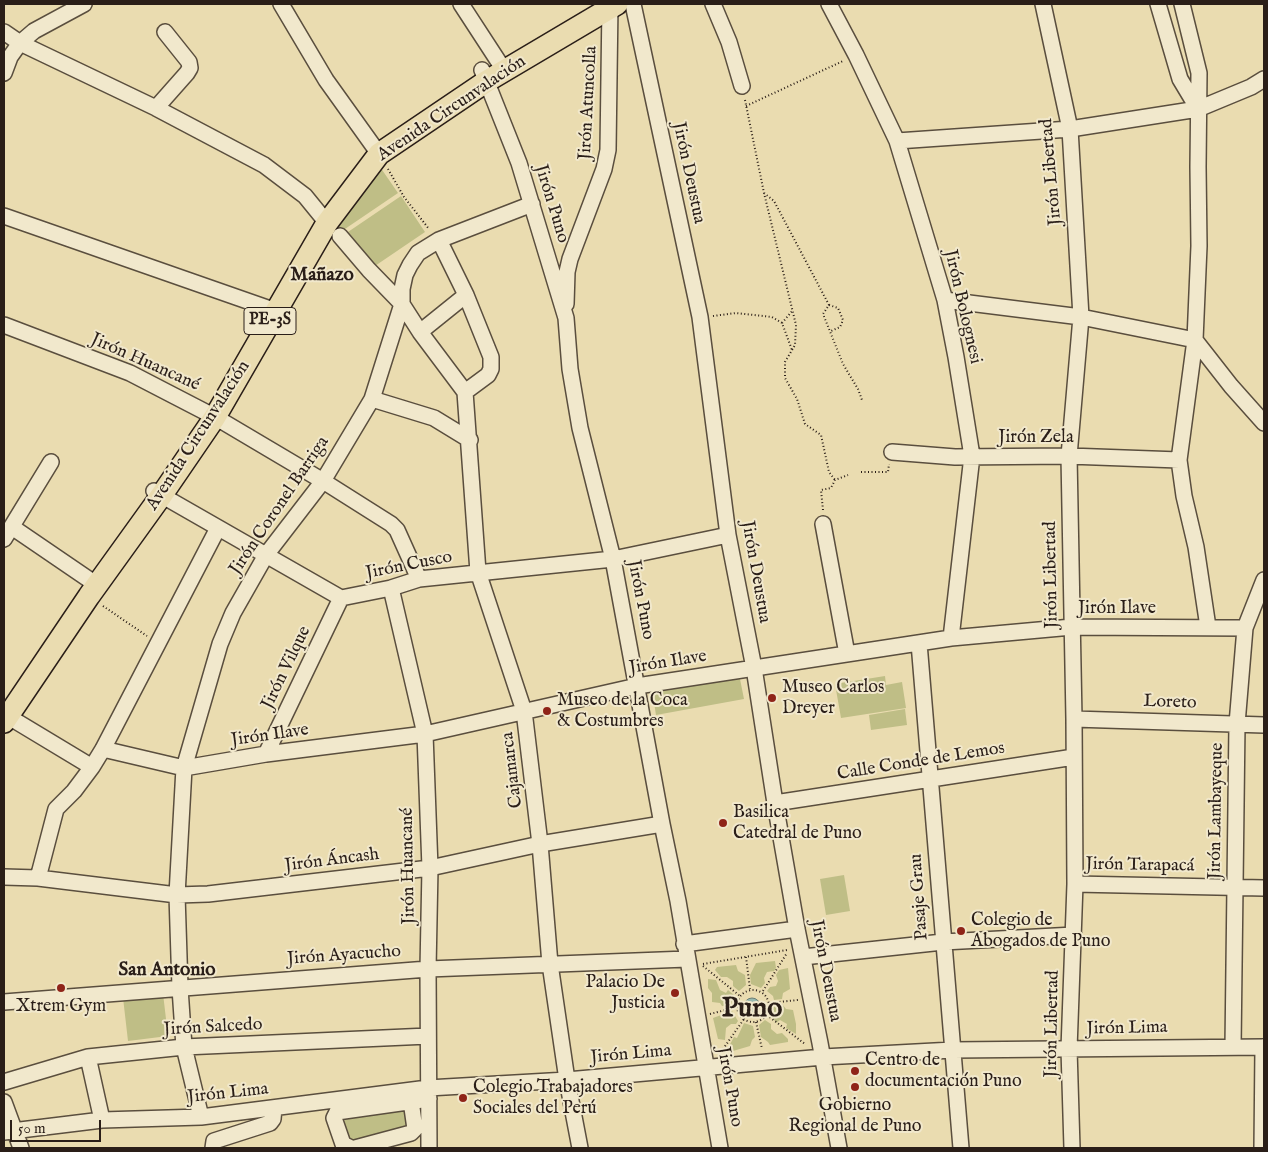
<!DOCTYPE html>
<meta charset="utf-8">
<style>
body{margin:0}
#map{position:relative;width:1268px;height:1152px;overflow:hidden;background:#eadcb0;font-family:"IM FELL English",serif}
canvas{display:block}
.frame{position:absolute;inset:0;border:5px solid #2a1e18;pointer-events:none}
.scale{position:absolute;left:10px;top:1120px;width:91px;height:22px;box-sizing:border-box;border:2px solid #2a1e18;border-top:0;padding-left:6px;font-size:15px;line-height:18px;white-space:nowrap;color:#2a1e18;-webkit-text-stroke:4px #f1e8cc;paint-order:stroke}
</style>
<div id="map">
<canvas width="1268" height="1152"></canvas>
<div class="frame"></div>
<div class="scale">50 m</div>
</div>
<script>
const ctx = document.querySelector('canvas').getContext('2d');
ctx.lineJoin = 'round';
function fillPath(path, color) { ctx.fillStyle = color; ctx.fill(path, 'evenodd'); }
const toPath = rows => new Path2D(rows.map(r => 'M' + r).join(''));
function strokePath(path, color, width, dash) { ctx.strokeStyle = color; ctx.lineWidth = width; ctx.lineCap = dash ? 'butt' : 'round'; ctx.setLineDash(dash || []); ctx.stroke(path); }
function label(font, color, halo, rows, align = 'center') {
  ctx.font = font + ' "IM FELL English",serif'; ctx.lineWidth = 4; ctx.setLineDash([]); ctx.textBaseline = 'middle'; ctx.strokeStyle = halo; ctx.fillStyle = color; for (const [text, x, y, turn = 0] of rows) {
    ctx.save(); ctx.translate(x, y); ctx.rotate((+turn || 0) * Math.PI / 180); ctx.textAlign = isNaN(turn) ? turn : align; if (halo) ctx.strokeText(text, 0, 0); ctx.fillText(text, 0, 0); ctx.restore();
  }
}
const green = toPath([
 [378,164,398,193,339,233,333,226],
 [401,196,425,232,369,270,345,234],
 [739,674,744,699,656,715,652,690],
 [885,676,886,685,902,682,906,708,841,718,835,684],
 [905,709,907,725,871,730,869,715],
 [844,875,850,911,826,915,820,879],
 [775,961,776,968,774,971,767,972,764,978,765,983,761,988,751,984,750,975,756,963],
 [736,965,738,971,745,975,746,985,739,991,733,986,733,981,727,977,721,977,715,970,717,967],
 [788,968,790,989,783,993,782,999,774,1000,773,996,767,991,770,987,776,986,778,981,776,975,779,970],
 [708,979,716,980,720,990,726,993,728,990,734,995,731,1005,722,1006,720,1003,712,1002,712,993,708,988],
 [162,985,168,1036,128,1041,122,989],
 [774,1004,782,1004,786,1009,793,1010,796,1024,796,1034,786,1028,787,1024,780,1020,776,1023,771,1014],
 [732,1011,738,1021,736,1024,731,1024,726,1028,725,1040,718,1039,713,1018],
 [765,1020,771,1024,771,1029,777,1034,782,1033,788,1039,788,1042,770,1045,768,1042,761,1037,759,1025],
 [744,1023,753,1026,755,1037,752,1040,750,1046,733,1051,728,1048,734,1037,737,1038],
 [406,1110,408,1127,351,1142,346,1138,343,1123,346,1118]
]);
const water = toPath([
 '744 1006a8 8 0 1 1 16 0a8 8 0 1 1-16 0Z'
]);
const path = toPath([
 [745,100,764,193,796,325,795,345,785,362,785,378,797,399,805,424,821,435,829,472,835,480],
 [746,106,843,61],
 [388,169,404,197,429,229],
 [764,193,774,201,829,305,823,314,843,364,858,389,862,400],
 [829,305,838,308,843,320,840,327,831,331],
 [713,316,736,313,772,317,782,323,792,350],
 [782,323,793,310],
 [861,472,888,472,889,464],
 [823,510,821,490,831,488,835,480,848,475],
 [103,606,147,636],
 [746,957,750,989],
 [703,964,787,950],
 [703,966,740,996],
 '737 1006a16 16 0 1 1 32 0a16 16 0 1 1-32 0Z',
 [763,991,787,953],
 [769,1003,798,1000],
 [710,1014,737,1007],
 [767,1015,805,1044],
 [756,1022,762,1049],
 [721,1052,744,1019]
]);
const minor = toPath([
 [281,4,326,80,379,154],
 [461,4,504,70],
 [633,4,700,317,728,535,754,668,775,803,797,929,820,1043,839,1148],
 [713,4,729,42,742,86],
 [829,4,856,55,897,141,945,300,956,357,972,456,951,638],
 [1043,4,1070,129,1081,317,1069,456,1074,719,1075,884,1069,1049,1072,1148],
 [1158,4,1180,79,1198,109],
 [1182,4,1199,73,1198,167,1199,246,1195,340,1179,460,1184,496,1196,547,1208,627],
 [4,32,20,43,156,108,264,165,305,196,327,223],
 [482,70,519,163,566,318,570,369,580,428,613,559,662,824,678,901,720,1148],
 [4,73,10,57,20,43,34,31,84,4],
 [156,108,187,73,190,68,189,62,165,32],
 [897,141,1070,129,1198,109,1251,87,1264,79],
 [4,216,276,311],
 [340,236,369,270,402,304,420,332,465,392,478,572,524,711,540,844,550,964,567,1080,580,1148],
 [439,240,466,295,491,357,491,369,488,375,465,392],
 [945,300,1081,317,1195,340,1231,386,1264,423],
 [566,304,567,272,570,259,604,169,608,150,610,4],
 [4,325,130,373,215,417,323,481,391,524,397,530,419,579],
 [420,332,466,295],
 [372,399,434,418,470,440],
 [892,452,955,457,1069,456,1179,460],
 [154,491,341,598,391,588,419,579,613,559,728,535],
 [823,524,847,654],
 [12,527,97,585],
 [4,539,51,462],
 [391,588,425,734,430,868,428,969,429,1148],
 [919,643,961,1148],
 [4,714,92,767],
 [1074,719,1264,725],
 [103,749,184,768,266,754,425,734,637,686,951,638,1072,627,1245,628],
 [266,754,341,598],
 [775,803,1074,757],
 [4,877,38,878,177,895,208,894,430,868,540,844,662,824],
 [38,878,56,809,74,791,92,767,103,749,218,528],
 [1075,884,1264,888],
 [684,944,797,929],
 [803,957,943,942,1074,935],
 [4,1002,428,969,687,959],
 [1233,1047,1237,724,1245,628,1264,580],
 [88,1057,102,1120],
 [4,1082,88,1057,184,1047,428,1036],
 [4,1102,21,1148],
 [201,1117,184,1047,180,988,177,895,184,768,220,644,233,613,266,555,323,481,372,399,402,304,402,289,405,275,410,265,418,253,439,240,532,204],
 [4,1132,102,1120,201,1117,428,1088,567,1080,823,1057,953,1050,1264,1047],
 [213,1148,214,1141,270,1123,273,1119,274,1108],
 [351,1148,343,1144,334,1118,337,1112,429,1099],
 [355,1148,411,1133,415,1129,411,1101],
 [1262,1148,1263,1047]
]);
const highway = toPath([
 [4,722,89,596,161,496,215,417,327,223,379,154,487,81,617,4]
]);
const markers = [
 [772,698,5,"#8f2418"],
 [547,711,5,"#8f2418"],
 [723,823,5,"#8f2418"],
 [961,931,5,"#8f2418"],
 [61,988,5,"#8f2418"],
 [675,993,5,"#8f2418"],
 [855,1071,5,"#8f2418"],
 [855,1087,5,"#8f2418"],
 [463,1098,5,"#8f2418"]
];
const shields = [
 [270,321,52]
];
const shieldNames = [
 ["PE-3S",270,321]
];
const streetNames = [
 ["Jirón Atuncolla",589,103,-87],
 ["Avenida Circunvalación",452,109,-34],
 ["Jirón Libertad",1052,172,-95],
 ["Jirón Deustua",688,173,78],
 ["Jirón Puno",551,204,73],
 ["Jirón Bolognesi",962,307,77],
 ["Jirón Huancané",145,363,24],
 ["Avenida Circunvalación",199,436,-57],
 ["Jirón Zela",1036,438],
 ["Jirón Coronel Barriga",280,506,-56],
 ["Jirón Cusco",409,566,-11],
 ["Jirón Deustua",755,572,80],
 ["Jirón Libertad",1052,575,-91],
 ["Jirón Puno",640,600,79],
 ["Jirón Ilave",1117,609],
 ["Jirón Ilave",668,663,-9],
 ["Jirón Vilque",287,668,-64],
 ["Loreto",1170,703,2],
 ["Jirón Ilave",270,736,-8],
 ["Calle Conde de Lemos",921,762,-9],
 ["Cajamarca",513,770,-97],
 ["Jirón Lambayeque",1217,811,-89],
 ["Jirón Áncash",332,861,-7],
 ["Jirón Huancané",409,866,-91],
 ["Jirón Tarapacá",1140,866,1],
 ["Pasaje Grau",920,897,-94],
 ["Jirón Ayacucho",344,956,-4],
 ["Jirón Deustua",825,971,79],
 ["Jirón Libertad",1053,1024,-89],
 ["Jirón Salcedo",213,1028,-3],
 ["Jirón Lima",1127,1029,-1],
 ["Jirón Lima",631,1055,-5],
 ["Jirón Puno",729,1087,80],
 ["Jirón Lima",228,1094,-6]
];
const poiNames = [
 ["Museo Carlos",782,688],
 ["Dreyer",782,709],
 ["Museo de la Coca",557,701],
 ["& Costumbres",557,722],
 ["Basilica",733,813],
 ["Catedral de Puno",733,834],
 ["Colegio de",971,921],
 ["Abogados de Puno",971,942],
 ["Palacio De",665,983,"right"],
 ["Justicia",665,1004,"right"],
 ["Xtrem Gym",61,1007,"center"],
 ["Centro de",865,1061],
 ["documentación Puno",865,1082],
 ["Colegio Trabajadores",473,1088],
 ["Sociales del Perú",473,1109],
 ["Gobierno",855,1106,"center"],
 ["Regional de Puno",855,1127,"center"]
];
const neighbourhoodNames = [
 ["Mañazo",322,276],
 ["San Antonio",167,971]
];
const townNames = [
 ["Puno",752,1010]
];
fillPath(green, '#bfbe86');
fillPath(water, '#98bab0');
strokePath(water, '#6c7c73', 1);
strokePath(minor, '#5a4e3e', 18);
strokePath(highway, '#2a1e18', 24);
strokePath(path, '#2a1e18', 2, [1, 2.5]);
strokePath(minor, '#f1e8cc', 15);
strokePath(highway, '#eadcb0', 21);
for (const [x, y, r, color] of markers) { const dot = new Path2D(); dot.arc(x, y, r, 0, 2 * Math.PI); ctx.fillStyle = color; ctx.fill(dot); strokePath(dot, '#f1e8cc', 2); }
for (const [x, y, w] of shields) { const box = new Path2D(); box.roundRect(x - w / 2, y - 13.5, w, 27, 4); ctx.fillStyle = '#f1e8cc'; ctx.fill(box); strokePath(box, '#2a1e18', 1); }
label('bold 16px', '#2a1e18', null, shieldNames);
label('18px', '#2a1e18', '#f1e8cc', streetNames);
label('18px', '#2a1e18', '#f1e8cc', poiNames, 'left');
label('bold 19px', '#2a1e18', '#f1e8cc', neighbourhoodNames);
label('bold 28px', '#2a1e18', '#f1e8cc', townNames);
</script>
